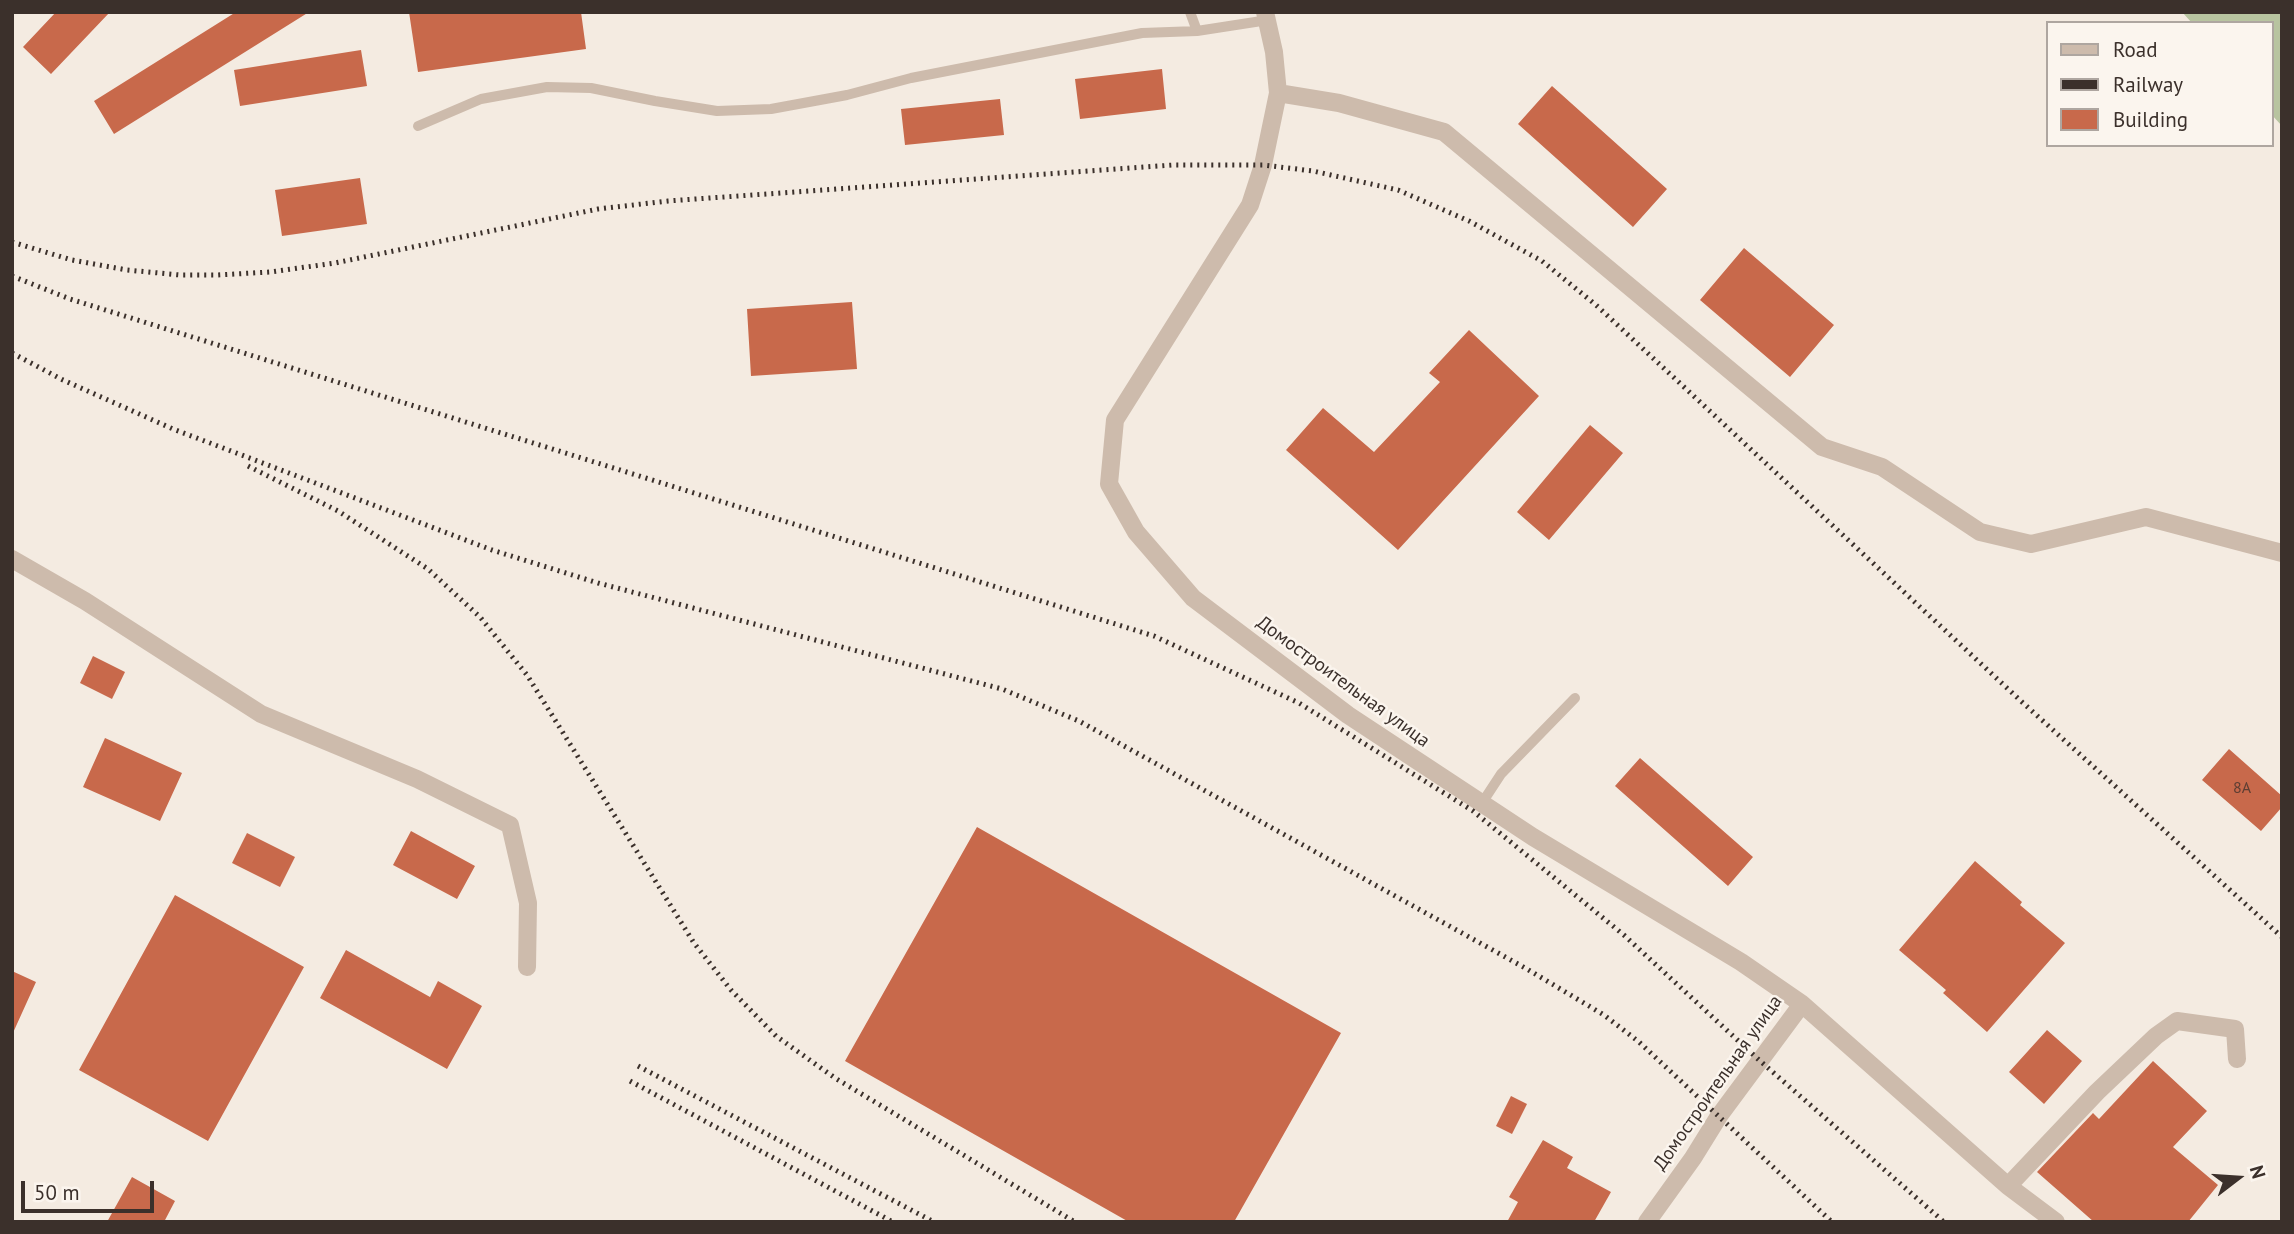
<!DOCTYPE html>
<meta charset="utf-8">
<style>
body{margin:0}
#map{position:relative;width:2294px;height:1234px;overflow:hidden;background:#f4ebe1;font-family:"PT Sans",sans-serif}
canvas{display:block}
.frame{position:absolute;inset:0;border:14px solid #3b302b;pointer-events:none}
.legend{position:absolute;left:2046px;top:21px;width:228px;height:126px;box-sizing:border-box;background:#fbf5ee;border:2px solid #aea6a0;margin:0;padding:9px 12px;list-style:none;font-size:21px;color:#3b302b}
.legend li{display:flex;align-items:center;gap:14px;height:35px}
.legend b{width:35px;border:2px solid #aea6a0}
.north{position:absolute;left:2203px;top:1143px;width:70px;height:70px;-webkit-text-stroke:5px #fbf5ee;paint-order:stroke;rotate:73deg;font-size:19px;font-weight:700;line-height:28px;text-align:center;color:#3b302b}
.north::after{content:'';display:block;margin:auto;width:24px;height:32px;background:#3b302b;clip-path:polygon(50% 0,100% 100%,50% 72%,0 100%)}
.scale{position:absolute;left:21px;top:1181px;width:133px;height:32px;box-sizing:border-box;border:4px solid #3b302b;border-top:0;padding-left:9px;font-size:21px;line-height:24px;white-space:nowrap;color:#3b302b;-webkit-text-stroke:5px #fbf5ee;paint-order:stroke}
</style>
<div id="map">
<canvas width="2294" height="1234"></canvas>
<div class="frame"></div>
<ul class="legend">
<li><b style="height:9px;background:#cdbbac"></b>Road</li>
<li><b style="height:9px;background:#3b302b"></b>Railway</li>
<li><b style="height:19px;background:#c8694b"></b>Building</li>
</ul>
<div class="north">N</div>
<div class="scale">50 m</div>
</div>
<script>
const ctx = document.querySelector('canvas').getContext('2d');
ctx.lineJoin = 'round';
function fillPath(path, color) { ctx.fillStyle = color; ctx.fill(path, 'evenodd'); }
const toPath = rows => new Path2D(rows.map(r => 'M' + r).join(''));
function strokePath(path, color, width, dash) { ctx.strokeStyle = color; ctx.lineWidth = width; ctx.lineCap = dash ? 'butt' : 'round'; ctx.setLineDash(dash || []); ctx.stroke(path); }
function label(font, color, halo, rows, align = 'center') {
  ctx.font = font + ' "PT Sans",sans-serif'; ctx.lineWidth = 5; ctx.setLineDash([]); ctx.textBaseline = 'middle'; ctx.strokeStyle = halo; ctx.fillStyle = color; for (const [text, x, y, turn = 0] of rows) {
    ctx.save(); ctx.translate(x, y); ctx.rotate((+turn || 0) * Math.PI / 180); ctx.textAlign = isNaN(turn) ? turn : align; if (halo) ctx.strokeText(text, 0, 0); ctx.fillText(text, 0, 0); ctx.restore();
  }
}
const green = toPath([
 [2182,12,2282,12,2282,126,2271,114,2271,23,2192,23]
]);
const building = toPath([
 [56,12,110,12,51,74,23,47],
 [236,12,309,12,114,134,94,101],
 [409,12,581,12,586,49,418,72],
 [361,50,367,86,240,106,234,70],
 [1162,69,1166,109,1080,119,1075,79],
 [1552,86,1667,189,1633,227,1518,124],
 [1000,99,1004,135,905,145,901,109],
 [360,178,367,224,282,236,275,190],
 [1744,248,1834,325,1790,377,1700,300],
 [852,302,857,369,751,376,747,309],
 [1469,330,1539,396,1398,550,1286,450,1323,408,1374,452,1440,382,1429,373],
 [1590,425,1623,453,1549,540,1517,512],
 [93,656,125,672,112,699,80,683],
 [105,738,182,773,160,821,83,787],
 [2229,749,2282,796,2282,807,2261,831,2202,780],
 [1640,758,1753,857,1728,886,1615,786],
 [977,827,1341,1033,1234,1222,1129,1222,845,1061],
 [411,831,475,866,457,899,393,865],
 [247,833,295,857,280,887,232,863],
 [1975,861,2022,902,2020,905,2065,943,1987,1032,1943,993,1946,990,1899,950],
 [175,895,304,967,208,1141,79,1070],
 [346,950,430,997,438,981,482,1006,447,1069,320,998],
 [12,971,36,982,12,1035],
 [2047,1030,2082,1061,2044,1104,2009,1072],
 [2153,1061,2207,1111,2173,1147,2218,1185,2188,1222,2094,1222,2037,1172,2093,1113,2099,1119],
 [1511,1096,1527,1104,1512,1134,1496,1126],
 [1543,1140,1573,1157,1567,1168,1611,1192,1594,1222,1507,1222,1518,1202,1509,1197],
 [132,1177,175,1201,164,1222,107,1222]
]);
const service = toPath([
 [1190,12,1197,31],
 [418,126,481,99,547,87,591,88,655,101,717,111,771,109,847,95,911,78,1142,33,1197,31,1268,20],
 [1482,803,1501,774,1575,698]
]);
const minor = toPath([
 [1265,12,1274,52,1278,93,1263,165,1250,205,1115,420,1109,484,1136,532,1193,598,1348,715,1533,837,1741,962,1802,1004,1719,1116,1693,1158,1647,1222],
 [1278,93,1339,103,1444,132,1822,447,1882,467,1980,532,2031,544,2146,517,2282,553],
 [12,559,85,601,261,714,417,779,510,825,528,903,527,967],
 [1802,1004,2008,1186,2056,1222],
 [2008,1186,2097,1092,2156,1036,2177,1021,2235,1029,2237,1059]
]);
const rail = toPath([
 [12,242,72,260,127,270,180,275,217,275,270,272,335,263,598,209,668,201,1173,165,1263,165,1313,171,1398,190,1469,221,1542,261,1596,305,2022,702,2282,937],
 [12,276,70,299,1154,636,1299,703,1473,811,1625,936,1759,1060,1944,1222],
 [12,353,63,380,173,429,492,550,598,583,1002,689,1079,721,1527,969,1604,1015,1639,1042,1832,1222],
 [248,466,338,511,428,569,480,617,527,675,694,943,731,990,776,1036,835,1078,1075,1222],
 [638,1066,934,1222],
 [630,1081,893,1222]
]);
const numberNames = [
 ["8А",2242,788]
];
const streetNames = [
 ["Домостроительная улица",1343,682,36],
 ["Домостроительная улица",1718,1083,-55]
];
fillPath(green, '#b8c4a0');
fillPath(building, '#c8694b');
strokePath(service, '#cdbbac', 10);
strokePath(minor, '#cdbbac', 18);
strokePath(rail, '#3b302b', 5, [2, 5]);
label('16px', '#5e3e33', null, numberNames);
label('19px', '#3b302b', '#fbf5ee', streetNames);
</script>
